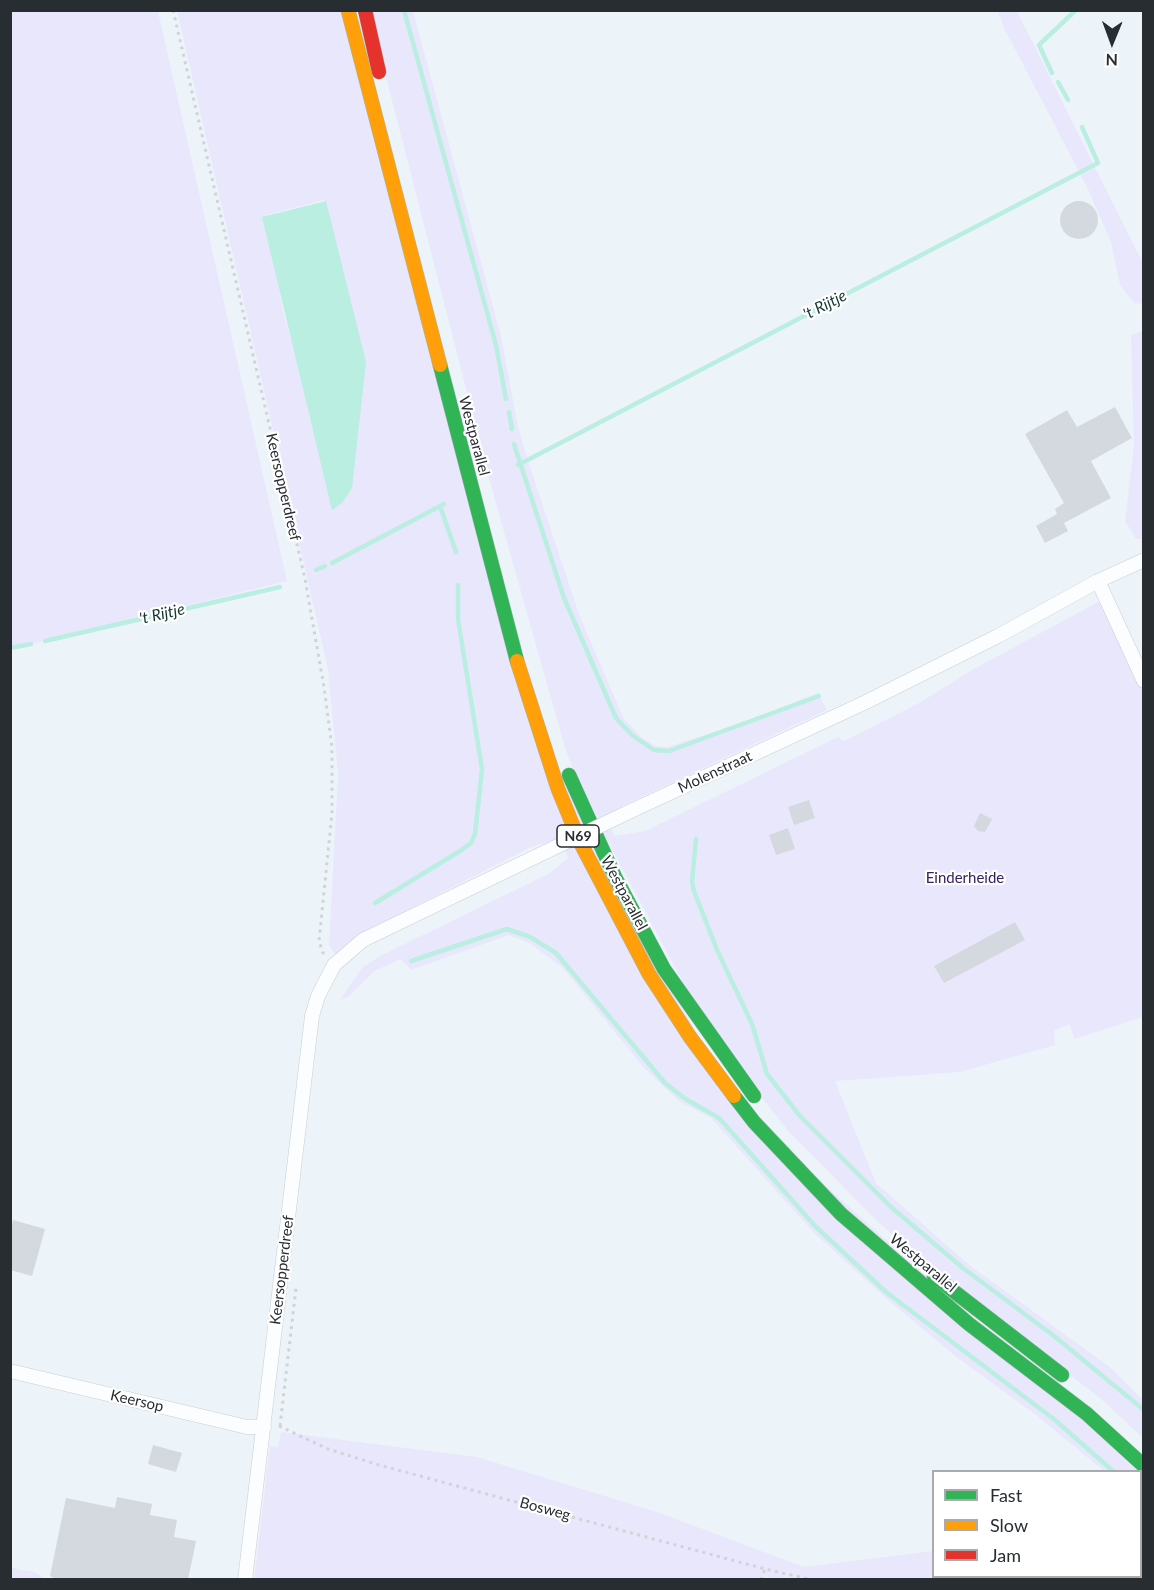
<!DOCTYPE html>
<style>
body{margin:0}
#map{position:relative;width:1154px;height:1590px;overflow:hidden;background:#edf4f9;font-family:Lato,sans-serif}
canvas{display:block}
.frame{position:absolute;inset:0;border:12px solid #272d31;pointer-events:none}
.legend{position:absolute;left:932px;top:1470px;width:210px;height:108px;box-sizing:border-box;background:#fff;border:2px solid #a9abad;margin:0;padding:8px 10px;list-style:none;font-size:18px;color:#272d31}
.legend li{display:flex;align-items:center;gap:12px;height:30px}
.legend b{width:30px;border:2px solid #a9abad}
.north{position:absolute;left:1082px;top:12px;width:60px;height:60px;-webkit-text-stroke:4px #fff;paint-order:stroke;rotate:181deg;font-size:16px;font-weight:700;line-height:24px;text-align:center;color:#272d31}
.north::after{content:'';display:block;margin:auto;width:21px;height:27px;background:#272d31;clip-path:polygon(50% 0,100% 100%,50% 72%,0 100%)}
</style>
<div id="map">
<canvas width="1154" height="1590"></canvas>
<div class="frame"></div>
<ul class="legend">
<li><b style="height:8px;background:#30b455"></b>Fast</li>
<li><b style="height:8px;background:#ff9f0a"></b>Slow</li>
<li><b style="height:8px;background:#e5322d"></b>Jam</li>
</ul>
<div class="north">N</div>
</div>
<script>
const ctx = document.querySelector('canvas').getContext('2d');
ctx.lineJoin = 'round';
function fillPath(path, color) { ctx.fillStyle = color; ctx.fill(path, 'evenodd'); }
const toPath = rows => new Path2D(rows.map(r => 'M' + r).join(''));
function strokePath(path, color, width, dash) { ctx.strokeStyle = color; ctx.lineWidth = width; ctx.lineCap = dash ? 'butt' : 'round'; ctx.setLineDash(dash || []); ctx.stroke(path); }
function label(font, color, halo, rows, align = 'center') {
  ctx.font = font + ' Lato,sans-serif'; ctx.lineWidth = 4.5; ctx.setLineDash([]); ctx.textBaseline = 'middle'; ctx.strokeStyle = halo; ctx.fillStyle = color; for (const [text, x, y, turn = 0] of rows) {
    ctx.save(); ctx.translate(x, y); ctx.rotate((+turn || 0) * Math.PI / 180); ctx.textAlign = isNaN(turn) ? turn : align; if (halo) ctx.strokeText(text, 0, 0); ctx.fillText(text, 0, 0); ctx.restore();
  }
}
const green = toPath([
 [11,10,158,11,287,581,11,649],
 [177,11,343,11,527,713,731,1100,1143,1472,1143,1579,254,1579,270,1446,278,1448,281,1432,477,1457,657,1512,804,1567,933,1551,934,1576,1140,1576,1140,1472,1104,1471,1036,1415,955,1356,887,1299,815,1234,711,1118,680,1102,644,1068,562,967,529,943,509,935,411,970,401,959,376,970,348,997,339,1001,363,967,382,955,550,873,568,858,560,840,533,846,398,915,336,956,329,945,338,775,328,669],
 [324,200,352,305,313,431,296,356,283,311,267,215],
 [369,11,413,11,501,336,518,427,530,467,580,617,623,717,641,737,656,746,667,747,733,726,818,693,827,710,624,805,606,818,614,836,645,831,838,737,844,741,919,703,972,670,1100,601,1103,608,1110,605,1143,681,1143,1017,1074,1039,1070,1024,1054,1031,1055,1045,960,1072,835,1081,876,1183,968,1264,1111,1368,1143,1400,1143,1438,1100,1398,926,1264,880,1224,790,1133,734,1063,701,1016,584,797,565,748,490,482],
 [998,11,1017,11,1143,263,1143,304,1134,303,1120,285,1111,242,1087,187,1004,28],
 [1143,331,1144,539,1136,539,1125,521,1134,445,1131,335],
 [11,1568,35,1572,44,1579,11,1579]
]);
const water = toPath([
 [326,201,366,362,352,488,342,503,332,510,262,217]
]);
const stream = toPath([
 [404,10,496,345,506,399],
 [1052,73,1039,45,1076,10],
 [1058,82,1068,100],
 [509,412,512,429],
 [514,444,564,598,616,718,632,735,654,750,669,751,819,696],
 [518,465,1098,163,1082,127],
 [440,506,456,552],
 [332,563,444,504],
 [316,570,325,566],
 [45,641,280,587],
 [10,648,31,644],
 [696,839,692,882,694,891,717,950,752,1024,767,1074,800,1116,892,1208,963,1268,1054,1336,1144,1410],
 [375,903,460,851,471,843,475,834,482,769,458,619,458,585],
 [411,961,507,929,530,937,556,953,665,1083,684,1098,719,1118,815,1226,886,1292,1055,1420,1114,1472],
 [1140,1496,1144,1499]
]);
const building = toPath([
 '1060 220a19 19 0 1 1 38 0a19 19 0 1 1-38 0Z',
 [1115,407,1132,438,1091,461,1111,498,1064,523,1068,531,1045,543,1036,526,1057,514,1055,509,1064,503,1025,434,1067,410,1077,427],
 [809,800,815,818,794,825,788,807],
 [980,813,992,819,985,832,978,831,974,826],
 [788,828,795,849,776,855,769,835],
 [1015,922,1025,940,944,983,934,966],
 [13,1220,45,1229,32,1276,10,1270,10,1232],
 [153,1445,182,1453,176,1472,148,1464],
 [117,1497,152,1504,150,1515,177,1520,174,1537,196,1541,188,1580,57,1580,50,1576,66,1498,115,1508]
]);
const path = toPath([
 [173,10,305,579,324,687,332,747,332,813,319,941,324,956],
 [279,1426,328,1449,379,1465,765,1569,813,1580],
 [280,1426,296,1288],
 [761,1580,765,1569]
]);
const street = toPath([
 [1098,581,1144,681],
 [633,810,866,702,998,636,1098,581,1144,560],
 [10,1371,247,1427,264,1427],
 [245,1580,312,1016,318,996,334,965,363,940,537,856]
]);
const fast = toPath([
 [440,365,517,661],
 [569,775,615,877,664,969,754,1096],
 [734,1096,754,1122,841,1214,969,1324,1087,1414,1144,1466],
 [934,1276,1062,1375]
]);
const slow = toPath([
 [348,10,440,365],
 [517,661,558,789,579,840,649,974,690,1037,734,1096]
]);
const jam = toPath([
 [365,10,379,72]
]);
const streetBridge = toPath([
 [537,856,633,810]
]);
const shields = [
 [578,836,42]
];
const shieldNames = [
 ["N69",578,836]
];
const streetNames = [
 ["Westparallel",474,436,75],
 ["Keersopperdreef",283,487,77],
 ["Molenstraat",715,772,-25],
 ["Westparallel",624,893,62],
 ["Westparallel",923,1263,40],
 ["Keersopperdreef",282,1270,-83],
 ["Keersop",137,1401,13],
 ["Bosweg",545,1509,15]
];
const parkNames = [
 ["Einderheide",965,878]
];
const waterNames = [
 ["'t Rijtje",825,305,-27],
 ["'t Rijtje",162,614,-13]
];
fillPath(green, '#e9e7fc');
fillPath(water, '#b9eee1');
strokePath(stream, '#b9eee1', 4.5);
fillPath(building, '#d4d9df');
strokePath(street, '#c8cfd3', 15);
strokePath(fast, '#a7b9bc', 15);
strokePath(slow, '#a7b9bc', 15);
strokePath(jam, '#a7b9bc', 15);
strokePath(path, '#d1d4d6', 3, [3, 4.5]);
strokePath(street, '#fcfdfe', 14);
strokePath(fast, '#30b455', 14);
strokePath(slow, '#ff9f0a', 14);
strokePath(jam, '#e5322d', 14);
strokePath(streetBridge, '#c8cfd3', 15, []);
strokePath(streetBridge, '#fcfdfe', 14);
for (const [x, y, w] of shields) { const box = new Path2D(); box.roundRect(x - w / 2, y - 11, w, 22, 4.5); ctx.fillStyle = '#fff'; ctx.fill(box); strokePath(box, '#272d31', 1.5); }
label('bold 14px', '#272d31', null, shieldNames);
label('15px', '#272d31', '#fff', streetNames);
label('15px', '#382161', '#fff', parkNames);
label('italic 16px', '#13362d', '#fff', waterNames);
</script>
